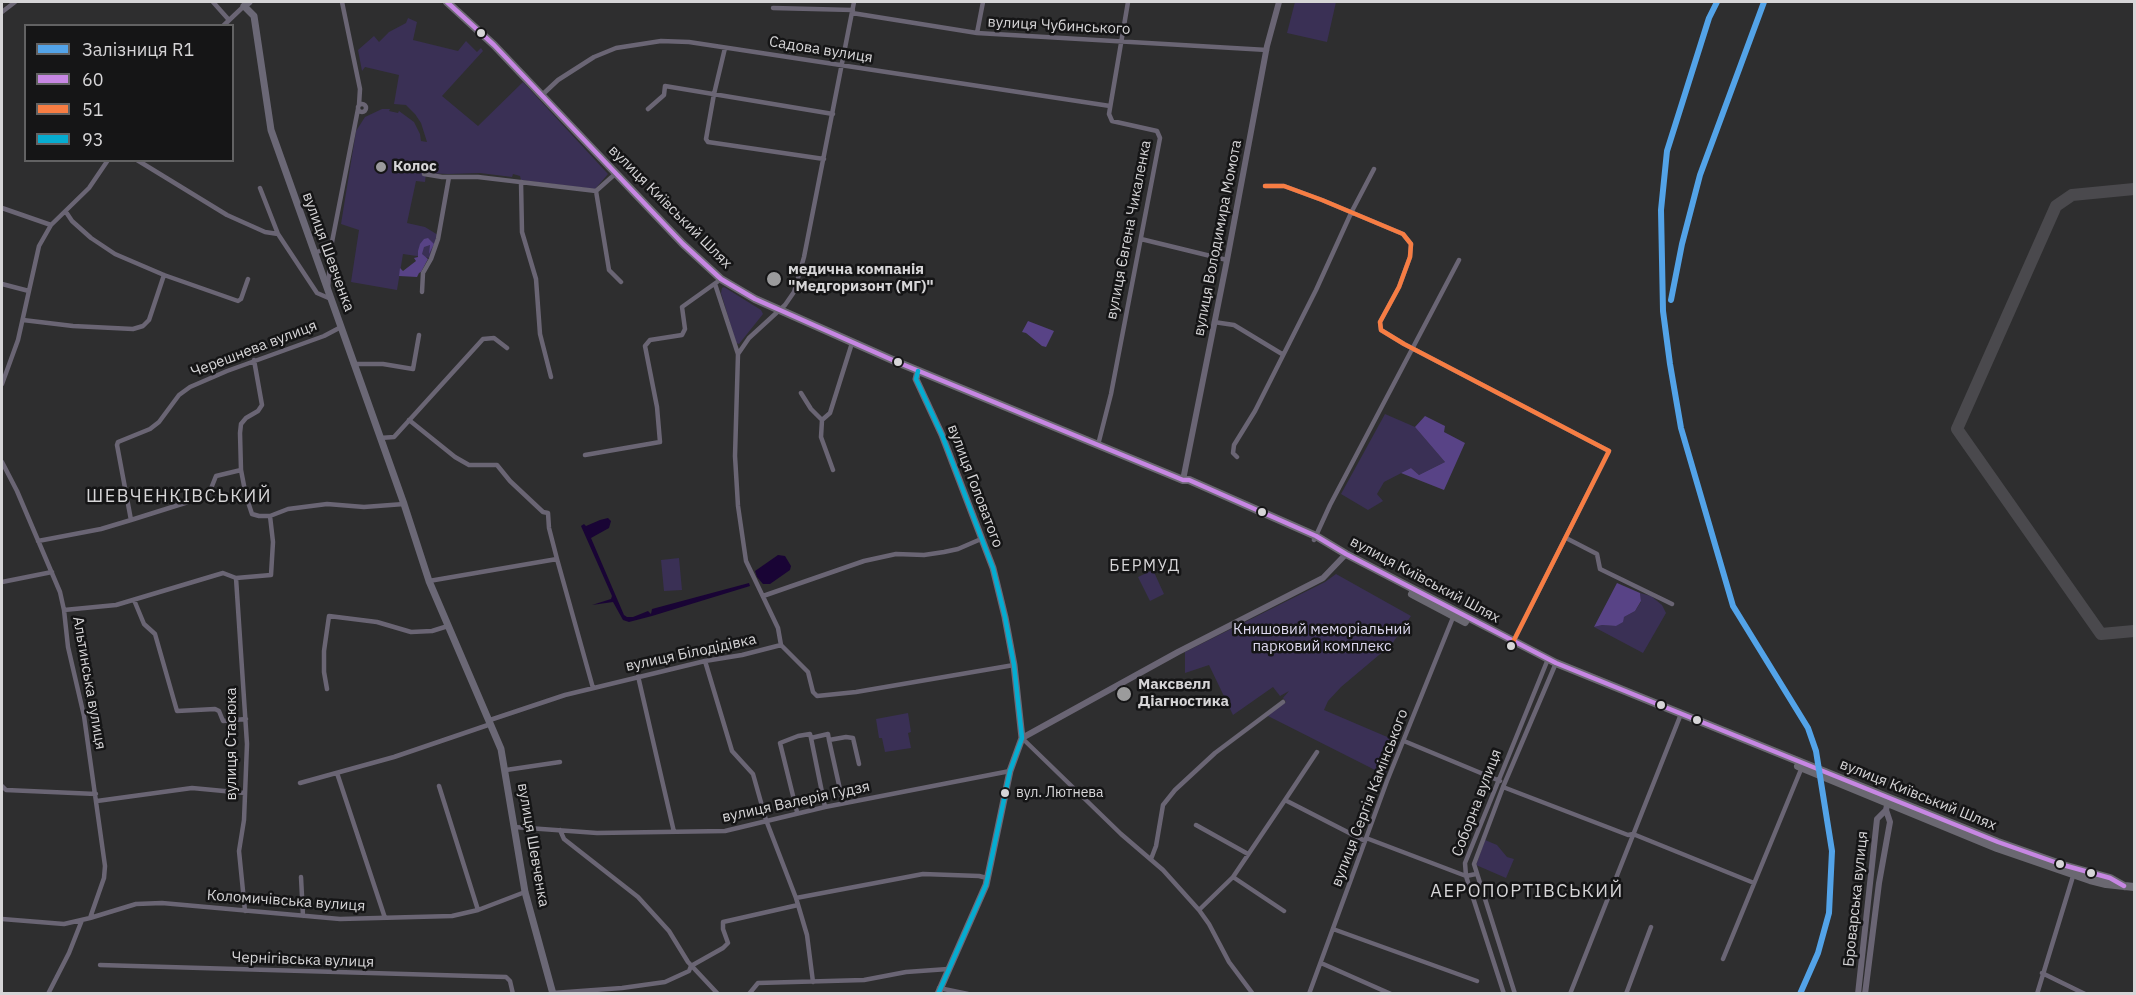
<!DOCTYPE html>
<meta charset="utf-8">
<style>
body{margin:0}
#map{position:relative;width:2136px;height:995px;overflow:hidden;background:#2e2e2f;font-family:"IBM Plex Sans",sans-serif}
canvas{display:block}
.frame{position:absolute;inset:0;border:3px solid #d6d5d7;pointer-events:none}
.legend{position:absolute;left:24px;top:24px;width:210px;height:138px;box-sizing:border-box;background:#151516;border:2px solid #626263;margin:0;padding:8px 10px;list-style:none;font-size:18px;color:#d6d5d7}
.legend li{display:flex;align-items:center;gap:12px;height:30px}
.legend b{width:30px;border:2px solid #626263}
</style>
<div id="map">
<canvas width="2136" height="995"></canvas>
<div class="frame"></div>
<ul class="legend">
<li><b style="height:8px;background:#53a3e8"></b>Залізниця R1</li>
<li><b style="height:8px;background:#c787e3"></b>60</li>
<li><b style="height:8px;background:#f77d43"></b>51</li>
<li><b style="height:8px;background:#06acd0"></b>93</li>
</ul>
</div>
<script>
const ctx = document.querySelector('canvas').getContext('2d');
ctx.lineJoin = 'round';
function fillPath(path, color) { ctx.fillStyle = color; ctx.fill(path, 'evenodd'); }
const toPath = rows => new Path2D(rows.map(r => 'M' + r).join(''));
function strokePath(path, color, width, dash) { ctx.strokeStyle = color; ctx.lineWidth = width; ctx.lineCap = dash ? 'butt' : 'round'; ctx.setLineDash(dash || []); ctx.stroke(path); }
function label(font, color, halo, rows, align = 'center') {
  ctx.font = font + ' "IBM Plex Sans",sans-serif'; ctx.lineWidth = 5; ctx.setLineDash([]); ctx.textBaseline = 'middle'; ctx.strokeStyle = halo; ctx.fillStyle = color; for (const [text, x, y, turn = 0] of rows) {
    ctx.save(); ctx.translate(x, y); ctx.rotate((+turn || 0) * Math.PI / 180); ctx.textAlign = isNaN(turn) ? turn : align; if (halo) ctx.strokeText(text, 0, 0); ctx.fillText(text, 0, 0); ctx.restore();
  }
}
const green = toPath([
 [1295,2,1336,2,1327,42,1287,33],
 [408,18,417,22,413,40,458,51,466,41,477,52,481,48,483,51,442,96,478,126,523,82,608,174,595,189,521,180,520,176,513,174,512,177,480,173,448,174,426,173,425,182,416,181,407,223,425,227,438,235,430,258,403,254,397,290,351,282,359,230,341,224,356,131,365,117,382,109,390,109,389,111,398,113,399,111,414,122,420,134,421,141,427,142,421,123,415,114,406,105,394,104,399,75,365,67,362,71,358,50,374,36,379,42,389,32,406,23],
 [724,287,761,310,763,314,739,344,736,343,721,293,722,288],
 [1385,414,1415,427,1445,462,1419,475,1411,468,1384,482,1377,494,1383,501,1368,510,1341,494],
 [679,558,682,590,664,591,661,560],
 [1153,570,1164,594,1150,601,1138,577],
 [1336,574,1411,616,1392,644,1341,687,1328,701,1324,710,1399,742,1385,775,1266,715,1286,702,1283,698,1289,691,1280,696,1273,687,1233,715,1209,665,1185,673,1185,652,1325,582],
 [1640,593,1651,596,1662,605,1666,613,1643,653,1594,627,1602,625,1616,626,1624,617,1635,611,1641,602],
 [908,713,911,732,908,733,911,748,885,752,882,738,879,738,876,719],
 [1485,840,1497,845,1507,857,1514,859,1506,878,1476,865]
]);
const forest = toPath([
 [428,238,434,244,429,254,430,245,424,247,422,254,428,259,421,272,419,273,417,277,399,276,400,268,403,271,416,261,414,258,418,257,418,251,420,244,424,239],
 [1028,321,1054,331,1046,347,1042,346,1026,333,1022,332],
 [1425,416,1445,426,1444,432,1465,443,1444,490,1401,473,1411,468,1419,475,1445,462,1415,427],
 [1617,583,1640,593,1641,601,1635,611,1624,617,1623,622,1616,626,1602,625,1594,627]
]);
const water = toPath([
 [608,518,611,521,609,528,591,538,624,615,627,617,633,617,648,611,651,614,652,609,749,583,750,586,652,616,629,622,623,620,613,602,592,605,611,599,612,596,581,526,584,524,586,526,600,520],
 [778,555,785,556,791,566,790,570,770,584,763,584,757,577,755,571]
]);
const taxiway = toPath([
 [2134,189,2072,195,2056,206,1957,429,2101,634,2134,631]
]);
const minor = toPath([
 [213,2,229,20],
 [342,2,360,89,359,105],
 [773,8,853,10],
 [2,12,15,2],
 [852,13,977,33,1267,50],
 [223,26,244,6],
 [977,33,983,2],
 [725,48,714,94,706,139,708,142,824,159],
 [542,95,558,80,594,57,616,48,661,41,689,42,1110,106],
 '358 108a4 4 0 1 1 8 0a4 4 0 1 1-8 0Z',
 [648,109,664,95,665,86,833,114],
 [137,160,227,215,265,232,278,234],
 [424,174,442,177,478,177,596,191,614,175,617,174],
 [521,182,522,232,536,279,540,334,551,377],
 [1265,186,1284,186,1322,200,1403,234,1411,244,1410,257,1399,287,1380,322,1381,330,1404,344,1609,451,1511,646],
 [260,188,278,234,317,293,331,299],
 [596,191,609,270,621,282],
 [2,208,51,225],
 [66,212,72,221,91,238,115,254,164,275,238,301,241,299,248,279],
 [1141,239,1227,260],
 [314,253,331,247,358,109],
 [2,284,29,291],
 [328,289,331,247],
 [422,292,423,273,431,259,438,239,449,177],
 [23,320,73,326,133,329,143,326,149,320,164,275],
 [1214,322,1234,325,1282,354],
 [738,354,749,338,785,305,794,292,804,257,854,2],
 [254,360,262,405,258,411,246,418,241,424,240,433,241,470,246,496,252,514,259,516,270,516,288,509,327,504,364,507,404,504],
 [353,364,383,364,413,369,419,335],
 [2,384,18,340,39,246,51,225,89,188,108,160],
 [801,393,811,409,822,420,821,437,833,470],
 [409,420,455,457,469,465,497,465,510,481,543,512,548,513,549,528,557,559,593,688],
 [822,420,830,413,852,343],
 [380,438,394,437,483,339,494,338,507,348],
 [1098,445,1111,394,1160,138,1157,131,1112,121,1109,114,1128,2],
 [585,455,660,442,657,407,645,346,650,340,682,335,685,329,682,307,717,282],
 [1237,457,1233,453,1234,445,1255,411,1316,290,1352,211,1374,169],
 [2,462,17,491,60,592,64,610,68,647,84,716,105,866,104,878,90,918],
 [131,520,204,497,210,491,216,476,241,470],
 [1566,538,1597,554,1600,569,1672,604],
 [1314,540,1330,505,1459,260],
 [38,541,101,529,131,520,117,445,118,442,150,429,159,422,179,395,190,387,227,371,324,336,341,327],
 [236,578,271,575,273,542,270,516],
 [429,581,557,559],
 [2,582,52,572],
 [763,596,864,561,896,554,924,555,944,552,958,549,981,539],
 [134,600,144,624,155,634,177,711,215,709,219,711,223,721,246,719],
 [64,610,116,605,223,573,236,578,247,744,244,820,239,851,245,911],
 [781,645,808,672,813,692,817,696,856,692,1014,665],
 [705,661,732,751,753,774,766,820,796,898,807,935,813,982],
 [638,676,674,832],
 [327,689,324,672,324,651,329,616,377,622,411,632,432,631,448,626],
 [1022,738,1121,834,1163,870,1199,910,1209,924,1229,962,1253,994],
 [1404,741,1500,781],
 [1317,752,1285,800,1365,841],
 [506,770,560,762],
 [337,773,385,918],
 [300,783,394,757,488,725,490,720,565,695,705,661,742,655,781,645,778,628,746,561,738,506,735,456,738,354,715,284],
 [2,786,6,790,96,794],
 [1503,787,1628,835,1633,834,1754,883],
 [97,801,192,788,245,793],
 [843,803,829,740,846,737,853,738,859,764],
 [825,807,811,738,828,734,829,740],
 [797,812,780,743,798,736,810,734,811,738],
 [1196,825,1248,854],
 [514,827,597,833,725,831,825,807,1010,771],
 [560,830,564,839,638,897,669,931,688,962,718,994],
 [1366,838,1466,876,1476,874],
 [1151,859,1156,846,1163,805,1175,790,1215,753,1283,702],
 [301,877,303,916],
 [1233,877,1284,911],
 [796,898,923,874,979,876,987,878],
 [478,910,525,892],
 [1199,910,1233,877,1285,800],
 [2,919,64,924,90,918,136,904,162,903,340,919,452,916,478,910,439,786],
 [1333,929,1477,981],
 [1723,959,1802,767],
 [1321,963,1391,994],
 [100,965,506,977,510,981,513,994],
 [2042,973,2085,994],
 [939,988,968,994],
 [553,993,622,988,665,982,689,971,691,966,723,948,728,943,723,929,723,922,798,905],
 [48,994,69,953,82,920],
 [749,994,758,983,864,980,906,972,948,969],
 [1309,994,1387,781,1454,615],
 [1504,994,1466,876,1465,863,1548,659],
 [1515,994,1474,864,1503,787,1556,663],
 [1570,994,1681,714],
 [1626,994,1651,927],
 [2037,994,2074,873]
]);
const tertiary = toPath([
 [1183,480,1227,260,1267,46,1279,2],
 [1022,738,1178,652,1323,578,1346,554],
 [1858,994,1877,819,1886,810,1888,801],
 [1865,994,1879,883,1890,822,1886,810]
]);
const secondary = toPath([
 [249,2,244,6,254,16,271,130,404,504,429,581,501,749,525,892,553,994],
 [918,371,916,379,942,435,993,568,1005,617,1014,665,1022,738,1010,771,986,885,938,994]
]);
const trunk = toPath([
 [447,2,494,45,683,244,721,279,755,299,897,362,1183,480,1189,480,1316,536,1346,554,1556,663,1998,842,2063,865,2110,878,2124,886],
 [1412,594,1465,622],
 [1798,766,1997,848,2090,880,2106,884,2134,887]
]);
const bus1 = toPath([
 [447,2,494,45,683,244,721,279,755,299,897,362,1183,480,1189,480,1316,536,1346,554,1556,663,1998,842,2063,865,2110,878,2124,886]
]);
const bus2 = toPath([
 [1265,186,1284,186,1322,200,1403,234,1411,244,1410,257,1399,287,1380,322,1381,330,1404,344,1609,451,1511,646]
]);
const bus3 = toPath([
 [918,371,916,379,942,435,993,568,1005,617,1014,665,1022,738,1010,771,986,885,938,994]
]);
const rail1 = toPath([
 [1717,2,1709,18,1667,151,1661,210,1663,311,1670,364,1681,428,1733,606,1808,728,1816,751,1832,851,1829,913,1818,953,1800,994],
 [1671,300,1682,244,1700,175,1764,2]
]);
const markers = [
 [481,33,5,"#d6d5d7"],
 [381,167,6,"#9b9b9c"],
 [774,279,8,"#9b9b9c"],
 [898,362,5,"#d6d5d7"],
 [1262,512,5,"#d6d5d7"],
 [1511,646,5,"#d6d5d7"],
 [1124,694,8,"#9b9b9c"],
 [1661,705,5,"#d6d5d7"],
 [1697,720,5,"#d6d5d7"],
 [1005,793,5,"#d6d5d7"],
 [2060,864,5,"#d6d5d7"],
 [2091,873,5,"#d6d5d7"]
];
const busNames = [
 ["вул. Лютнева",1016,793]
];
const streetNames = [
 ["вулиця Чубинського",1059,26,3],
 ["Садова вулиця",821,50,9],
 ["вулиця Київський Шлях",670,207,45],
 ["вулиця Євгена Чикаленка",1129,230,-79],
 ["вулиця Володимира Момота",1218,238,-79],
 ["вулиця Шевченка",328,252,70],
 ["Черешнева вулиця",254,349,-21],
 ["вулиця Головатого",975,486,69],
 ["вулиця Київський Шлях",1425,580,28],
 ["вулиця Білодідівка",691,653,-12],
 ["Альтинська вулиця",89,683,80],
 ["вулиця Стасюка",232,744,-90],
 ["вулиця Київський Шлях",1918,795,22],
 ["вулиця Сергія Камінського",1370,798,-69],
 ["вулиця Валерія Гудзя",796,802,-12],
 ["Соборна вулиця",1477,803,-69],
 ["вулиця Шевченка",533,845,80],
 ["Броварська вулиця",1856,899,-84],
 ["Коломичівська вулиця",286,901,4],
 ["Чернігівська вулиця",303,960,2]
];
const poiNames = [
 ["Колос",393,167],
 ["медична компанія",788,270],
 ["\"Медгоризонт (МГ)\"",788,287],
 ["Максвелл",1138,685],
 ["Діагностика",1138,702]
];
const parkNames = [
 ["Книшовий меморіальний",1322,630],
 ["парковий комплекс",1322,647]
];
const neighbourhoodNames = [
 ["БЕРМУД",1145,566]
];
const quarterNames = [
 ["ШЕВЧЕНКІВСЬКИЙ",179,497],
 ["АЕРОПОРТІВСЬКИЙ",1527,892]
];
fillPath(green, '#3a3055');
fillPath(forest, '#584386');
fillPath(water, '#190435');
strokePath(taxiway, '#4a494d', 12);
strokePath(minor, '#6a6574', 4.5);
strokePath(tertiary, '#6a6574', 6);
strokePath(secondary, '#6b6876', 7);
strokePath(trunk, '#6a6871', 8);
strokePath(bus1, '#c787e3', 4.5);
strokePath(bus2, '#f77d43', 4.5);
strokePath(bus3, '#06acd0', 4.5);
strokePath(rail1, '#53a3e8', 6);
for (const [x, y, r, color] of markers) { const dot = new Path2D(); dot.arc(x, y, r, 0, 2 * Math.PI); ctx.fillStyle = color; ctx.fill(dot); strokePath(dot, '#151516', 2); }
label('14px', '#d6d5d7', '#151516', busNames, 'left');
label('15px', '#d6d5d7', '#151516', streetNames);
label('bold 15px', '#d6d5d7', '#151516', poiNames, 'left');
label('15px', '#dcd7ee', '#151516', parkNames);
ctx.letterSpacing = '1.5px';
label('16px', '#d6d5d7', '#151516', neighbourhoodNames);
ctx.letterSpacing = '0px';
ctx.letterSpacing = '1.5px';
label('18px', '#d6d5d7', '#151516', quarterNames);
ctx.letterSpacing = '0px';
</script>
